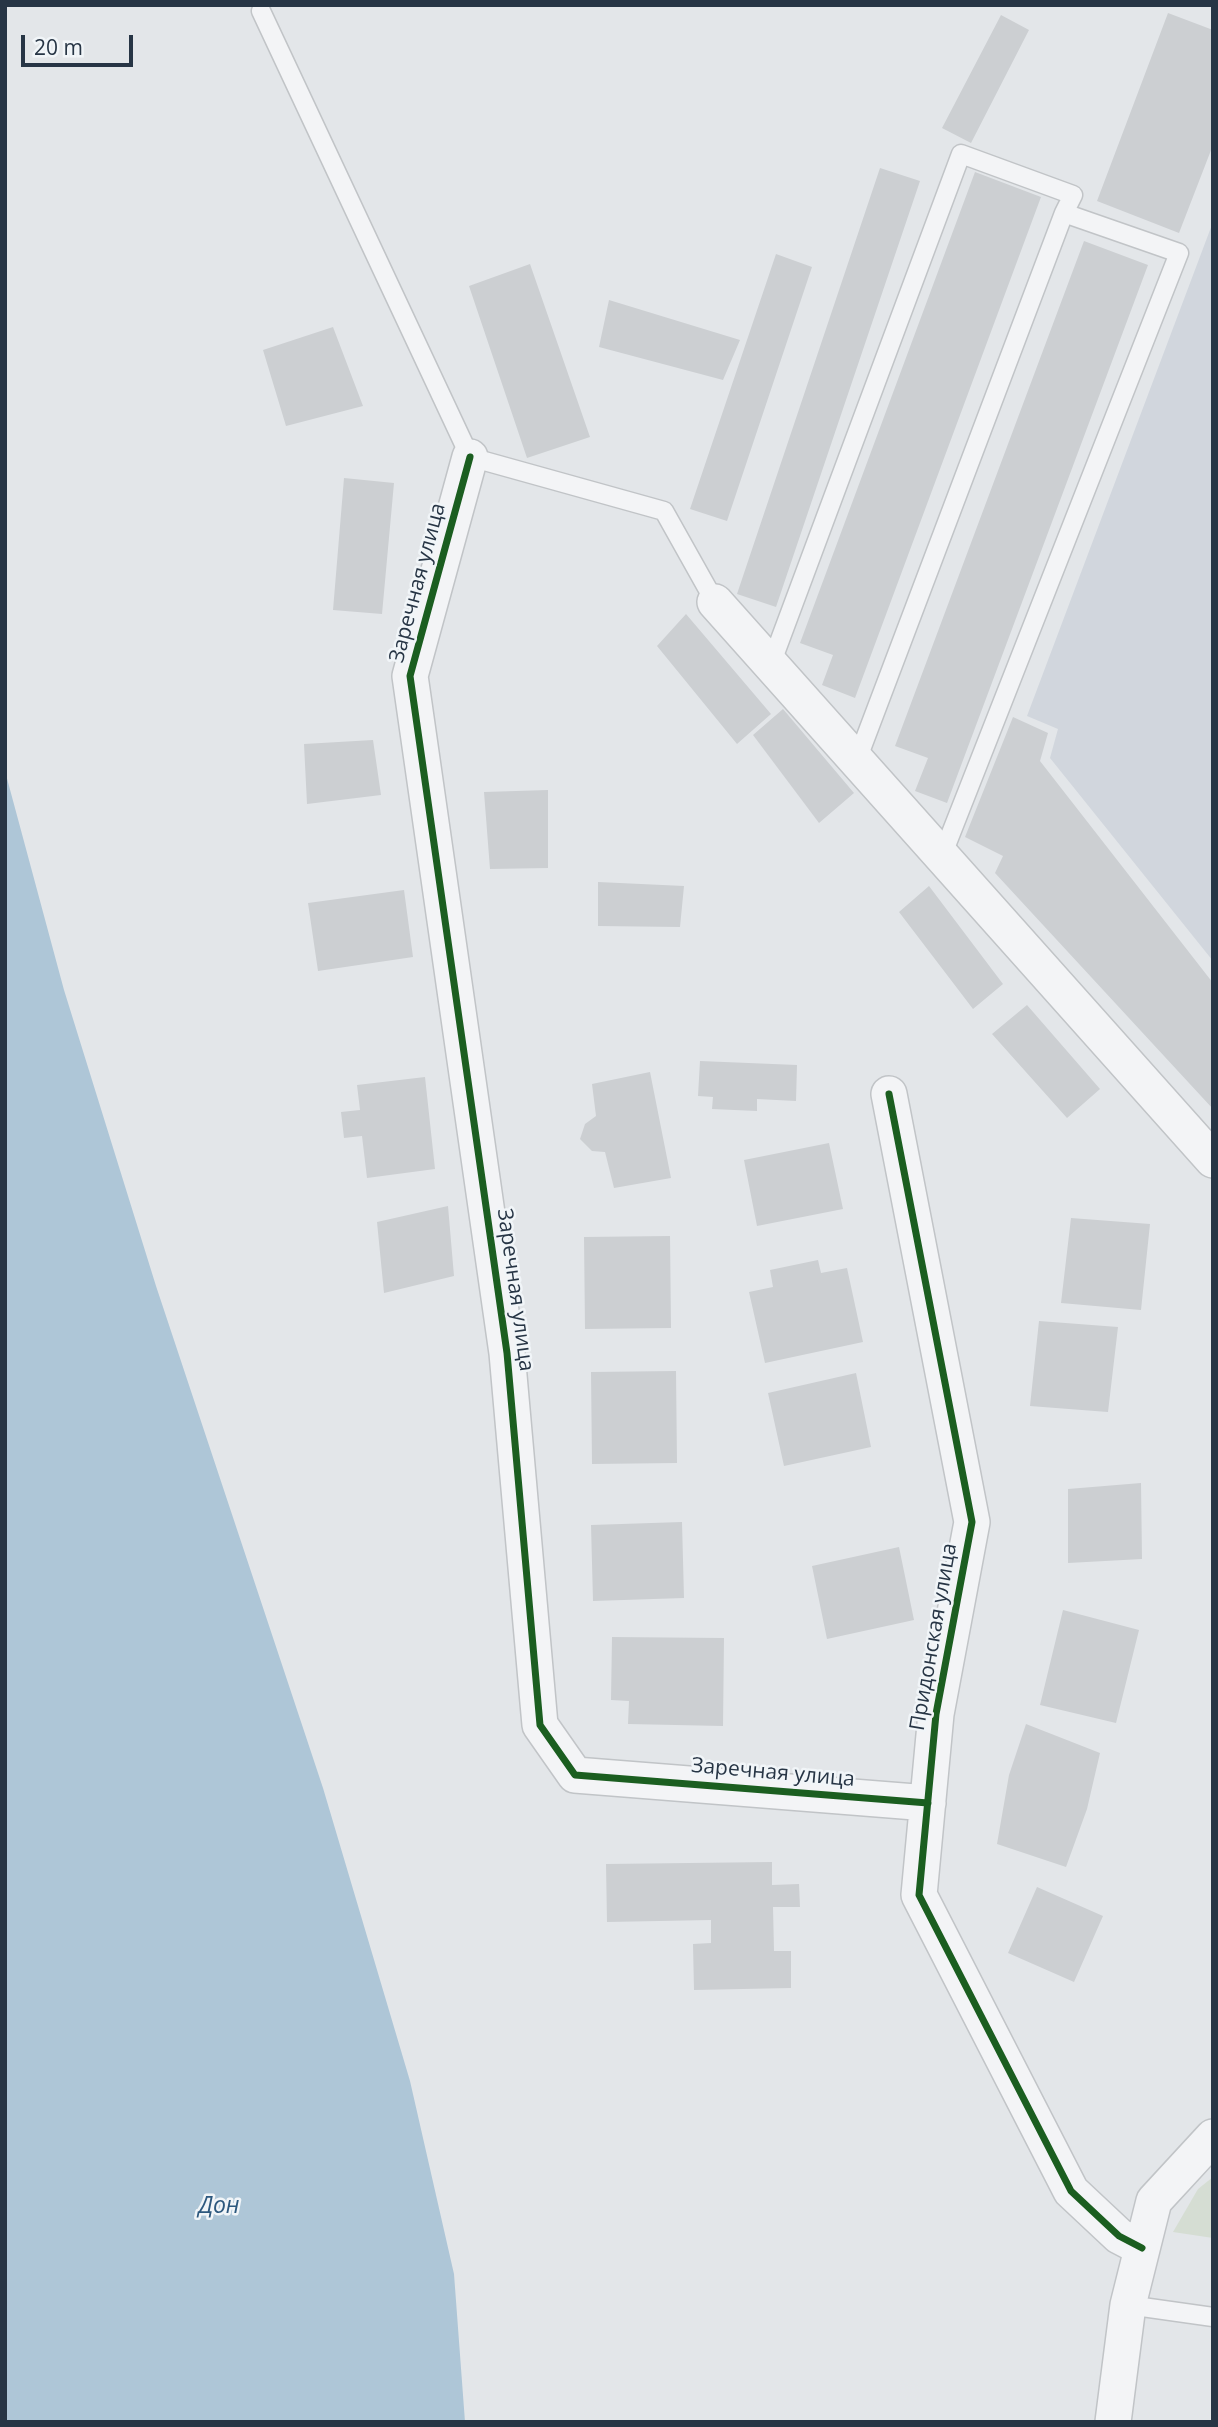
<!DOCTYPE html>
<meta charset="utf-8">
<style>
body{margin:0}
#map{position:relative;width:1218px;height:2427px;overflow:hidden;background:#e3e6e9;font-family:"Open Sans",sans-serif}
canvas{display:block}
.frame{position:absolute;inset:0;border:7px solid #273545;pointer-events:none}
.scale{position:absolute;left:21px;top:35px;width:112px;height:32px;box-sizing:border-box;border:4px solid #273545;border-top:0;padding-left:9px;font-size:21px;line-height:24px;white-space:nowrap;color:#273545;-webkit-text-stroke:5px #f1f5f8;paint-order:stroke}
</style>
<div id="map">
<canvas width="1218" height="2427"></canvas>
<div class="frame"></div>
<div class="scale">20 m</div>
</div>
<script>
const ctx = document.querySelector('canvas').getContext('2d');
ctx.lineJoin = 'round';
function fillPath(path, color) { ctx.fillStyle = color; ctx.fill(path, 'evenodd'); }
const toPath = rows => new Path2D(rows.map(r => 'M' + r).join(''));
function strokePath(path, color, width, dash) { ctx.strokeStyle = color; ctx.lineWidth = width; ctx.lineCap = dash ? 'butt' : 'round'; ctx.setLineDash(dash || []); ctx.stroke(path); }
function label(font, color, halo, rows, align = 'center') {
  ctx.font = font + ' "Open Sans",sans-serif'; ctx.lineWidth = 5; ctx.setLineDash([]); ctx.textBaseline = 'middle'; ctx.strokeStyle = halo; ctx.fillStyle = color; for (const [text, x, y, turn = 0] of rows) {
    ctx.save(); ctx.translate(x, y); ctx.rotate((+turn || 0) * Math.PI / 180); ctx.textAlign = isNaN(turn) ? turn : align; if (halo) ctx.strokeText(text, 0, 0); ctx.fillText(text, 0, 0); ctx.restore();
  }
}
const built = toPath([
 [1213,222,1213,961,1050,758,1058,729,1027,716]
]);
const green = toPath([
 [1213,2177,1213,2238,1173,2232,1198,2189]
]);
const water = toPath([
 [5,771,64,990,156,1286,323,1788,410,2081,454,2274,465,2422,5,2422]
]);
const building = toPath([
 [1168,13,1213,30,1213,145,1179,233,1097,201],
 [1001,15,1029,30,971,143,942,128],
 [880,168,920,181,776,607,737,594],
 [975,172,1041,197,855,698,822,685,833,655,800,643],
 [1084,241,1148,265,947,803,915,791,928,758,895,746],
 [776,254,812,267,727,521,690,509],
 [530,264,590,437,527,458,469,286],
 [609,300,740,340,723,380,599,347],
 [333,327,363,406,286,426,263,350],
 [344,478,394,483,382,614,333,610],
 [686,614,771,714,737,744,657,646],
 [783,709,854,793,819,823,753,735],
 [1013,717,1048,733,1040,761,1213,983,1213,1109,995,873,1003,856,965,837],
 [373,740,381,795,307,804,304,744],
 [548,790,548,868,490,869,484,792],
 [598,882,684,886,680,927,598,926],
 [929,886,1003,984,973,1009,899,912],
 [404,890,413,957,318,971,308,903],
 [1027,1005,1100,1089,1067,1118,992,1034],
 [700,1061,797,1065,796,1101,757,1099,757,1111,712,1109,713,1097,698,1096],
 [650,1072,671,1178,614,1188,605,1152,592,1151,580,1139,585,1124,596,1116,592,1084],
 [425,1077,435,1169,367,1178,362,1136,344,1138,341,1112,360,1110,357,1085],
 [829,1143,843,1209,757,1226,744,1160],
 [448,1206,454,1276,384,1293,377,1222],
 [1071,1218,1150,1224,1141,1310,1061,1303],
 [670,1236,671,1328,585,1329,584,1237],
 [818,1260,821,1273,847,1268,863,1342,765,1363,749,1292,773,1287,770,1270],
 [1039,1321,1118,1327,1108,1412,1030,1406],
 [676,1371,677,1463,592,1464,591,1372],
 [856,1373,871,1447,784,1466,768,1393],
 [1141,1483,1142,1559,1068,1563,1068,1489],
 [682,1522,684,1598,593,1601,591,1525],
 [899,1547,914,1620,827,1639,812,1566],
 [1063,1610,1139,1630,1116,1723,1040,1705],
 [612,1637,724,1638,723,1726,628,1724,629,1701,611,1700],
 [1026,1724,1100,1753,1087,1809,1066,1867,997,1844,1009,1775],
 [772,1862,772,1885,799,1884,800,1907,773,1907,774,1951,791,1951,791,1988,694,1990,693,1944,711,1943,711,1920,607,1922,606,1864],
 [1037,1887,1103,1916,1074,1982,1008,1953]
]);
const service = toPath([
 [261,11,470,457,664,511,715,602],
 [771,664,961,154,1073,195,1064,213,857,760],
 [942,856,1179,253,1064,213],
 [1128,2305,1213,2317]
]);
const minor = toPath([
 [470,457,410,676,507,1353,540,1725,575,1775,928,1803],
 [715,602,1213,1160],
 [889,1094,972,1522,936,1714,919,1895,1071,2191,1119,2236,1142,2248],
 [1113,2422,1128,2305,1154,2201,1213,2137]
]);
const cycleway = toPath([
 [470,457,410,676,507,1353,540,1725,575,1775,928,1803],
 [889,1094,972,1522,936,1714,919,1895,1071,2191,1119,2236,1142,2248]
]);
const streetNames = [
 ["Заречная улица",418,583,-75],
 ["Заречная улица",515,1290,82],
 ["Придонская улица",934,1637,-80],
 ["Заречная улица",773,1773,5]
];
const waterNames = [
 ["Дон",219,2206]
];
fillPath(built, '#d1d6dd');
fillPath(green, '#d5ddd3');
fillPath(water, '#aec6d7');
fillPath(building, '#cccfd2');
strokePath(service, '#c1c4c7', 21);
strokePath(minor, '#c1c4c7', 38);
strokePath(service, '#f3f4f6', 18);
strokePath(minor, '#f3f4f6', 35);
strokePath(cycleway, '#1b5e20', 7);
label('21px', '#273545', '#f1f5f8', streetNames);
label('italic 23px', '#2c587e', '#f1f5f8', waterNames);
</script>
